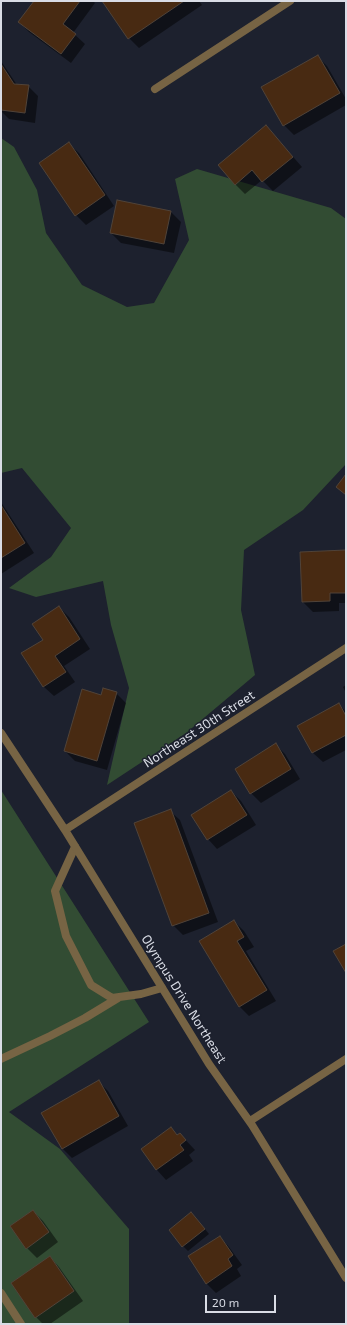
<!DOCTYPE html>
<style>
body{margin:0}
#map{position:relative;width:347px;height:1325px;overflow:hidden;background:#1d212e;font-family:"Exo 2",sans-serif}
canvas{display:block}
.frame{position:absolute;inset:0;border:2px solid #d9dce5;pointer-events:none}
.scale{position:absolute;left:205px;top:1295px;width:71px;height:18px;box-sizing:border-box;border:2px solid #d9dce5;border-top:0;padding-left:5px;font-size:12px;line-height:14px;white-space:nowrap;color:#d9dce5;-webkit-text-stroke:3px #1d212e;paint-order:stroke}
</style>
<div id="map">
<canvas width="347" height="1325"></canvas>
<div class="frame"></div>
<div class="scale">20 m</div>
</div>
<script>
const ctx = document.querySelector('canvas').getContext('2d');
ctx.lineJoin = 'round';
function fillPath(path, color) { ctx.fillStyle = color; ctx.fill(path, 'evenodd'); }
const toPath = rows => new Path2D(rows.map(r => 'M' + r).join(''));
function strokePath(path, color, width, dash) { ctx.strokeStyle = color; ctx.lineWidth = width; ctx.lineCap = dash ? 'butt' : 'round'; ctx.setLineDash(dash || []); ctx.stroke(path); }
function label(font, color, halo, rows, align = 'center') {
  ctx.font = font + ' "Exo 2",sans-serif'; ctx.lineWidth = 3; ctx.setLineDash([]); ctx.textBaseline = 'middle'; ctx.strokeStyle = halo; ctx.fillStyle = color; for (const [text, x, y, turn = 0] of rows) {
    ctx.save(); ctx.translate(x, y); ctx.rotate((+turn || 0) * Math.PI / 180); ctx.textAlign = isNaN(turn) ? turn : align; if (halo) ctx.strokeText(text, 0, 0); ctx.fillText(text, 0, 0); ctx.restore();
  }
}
const green = toPath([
 [1,138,14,147,37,190,46,233,82,285,127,307,154,303,189,240,175,179,197,169,331,208,346,219,346,464,303,510,244,550,241,610,255,675,186,733,107,785,129,688,111,625,103,581,36,597,9,588,51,557,71,528,22,468,1,473],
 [1,790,149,1022,9,1112,60,1149,129,1229,129,1324,1,1324]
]);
const shadow = toPath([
 [35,1,93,1,95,3,73,33,85,44,71,63,29,32,19,22],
 [103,1,199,1,202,5,139,48,129,38],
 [317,56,327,66,346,99,346,105,294,135,284,125],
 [1,61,17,85,28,86,38,96,35,123,9,119,1,111],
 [266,126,302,167,273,191,262,180,245,194,235,184],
 [69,144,79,153,114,206,86,225,76,215],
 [118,201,171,212,181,222,174,253,121,243,111,233],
 [1,502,34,553,1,574],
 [346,551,346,603,339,603,339,611,313,612,303,602,301,553],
 [59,607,69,617,90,649,64,666,75,682,54,696,44,687,22,654,44,640],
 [346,685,346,693,343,687],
 [116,693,126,703,107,770,75,761,65,751,102,696],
 [339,704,346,712,346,750,323,762,313,753],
 [275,744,285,754,300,779,261,803,251,793],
 [231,791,241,801,256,825,217,849,208,839],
 [170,811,180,820,218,922,183,935,173,925],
 [234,921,244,931,254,947,246,951,276,1001,249,1016,240,1007],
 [98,1081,108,1091,128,1126,72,1158,62,1148],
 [171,1128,178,1136,180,1134,195,1150,189,1155,193,1161,166,1180,157,1170,142,1149],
 [33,1211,43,1221,58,1242,37,1258,27,1248],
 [196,1218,209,1234,188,1251,183,1246],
 [220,1237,229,1247,242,1265,237,1269,241,1276,216,1293,206,1283],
 [50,1257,59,1267,83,1301,50,1324,43,1324,36,1317,12,1283]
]);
const building = toPath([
 [34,1,80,1,63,24,76,34,61,54,18,22,34,1],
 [102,1,184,1,128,39,102,1],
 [318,55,340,93,283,126,261,87,318,55],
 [1,64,14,84,29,85,25,113,1,110,1,64],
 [266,125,293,157,262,182,252,170,235,185,218,165,266,125],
 [69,142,105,195,75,216,39,163,69,142],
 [117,200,171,211,164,244,110,233,117,200],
 [346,474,346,495,336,487,346,474],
 [1,505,25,543,1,558,1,505],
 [346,550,346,593,330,593,330,601,302,602,300,552,346,550],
 [59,606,80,639,55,656,66,672,43,687,21,653,43,640,32,624,59,606],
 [103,688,117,692,97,761,64,751,82,689,101,695,103,688],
 [339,703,346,716,346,735,312,753,297,726,339,703],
 [276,743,291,769,250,794,235,769,276,743],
 [231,790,247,815,207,840,191,815,231,790],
 [171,809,209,913,172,926,134,823,171,809],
 [234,920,244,937,237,941,267,990,239,1007,199,941,234,920],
 [346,944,346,973,333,951,346,944],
 [99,1080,119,1116,62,1149,41,1113,99,1080],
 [171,1127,177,1135,180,1133,186,1140,180,1145,184,1150,156,1170,141,1149,171,1127],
 [33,1210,49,1232,26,1249,10,1226,33,1210],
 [191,1212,205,1229,182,1247,169,1230,191,1212],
 [220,1236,233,1255,228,1259,232,1266,206,1284,188,1256,220,1236],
 [50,1256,74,1291,35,1318,11,1283,50,1256]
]);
const service = toPath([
 [75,847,55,891,66,936,91,985,112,998,141,994,162,988],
 [1,1059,50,1036,85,1018,118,998],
 [1,1293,21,1324]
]);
const minor = toPath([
 [155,89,290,1],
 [1,733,65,830,209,1064,252,1125,346,1278],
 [65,830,346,648],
 [250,1121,346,1059]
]);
const streetNames = [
 ["Northeast 30th Street",199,729,-33],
 ["Olympus Drive Northeast",184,999,58]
];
fillPath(green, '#324c33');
fillPath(shadow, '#0007');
fillPath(building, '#482a12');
strokePath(building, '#504339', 1);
strokePath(service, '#776444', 8);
strokePath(minor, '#776444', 8);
label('13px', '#d9dce5', '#1d212e', streetNames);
</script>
